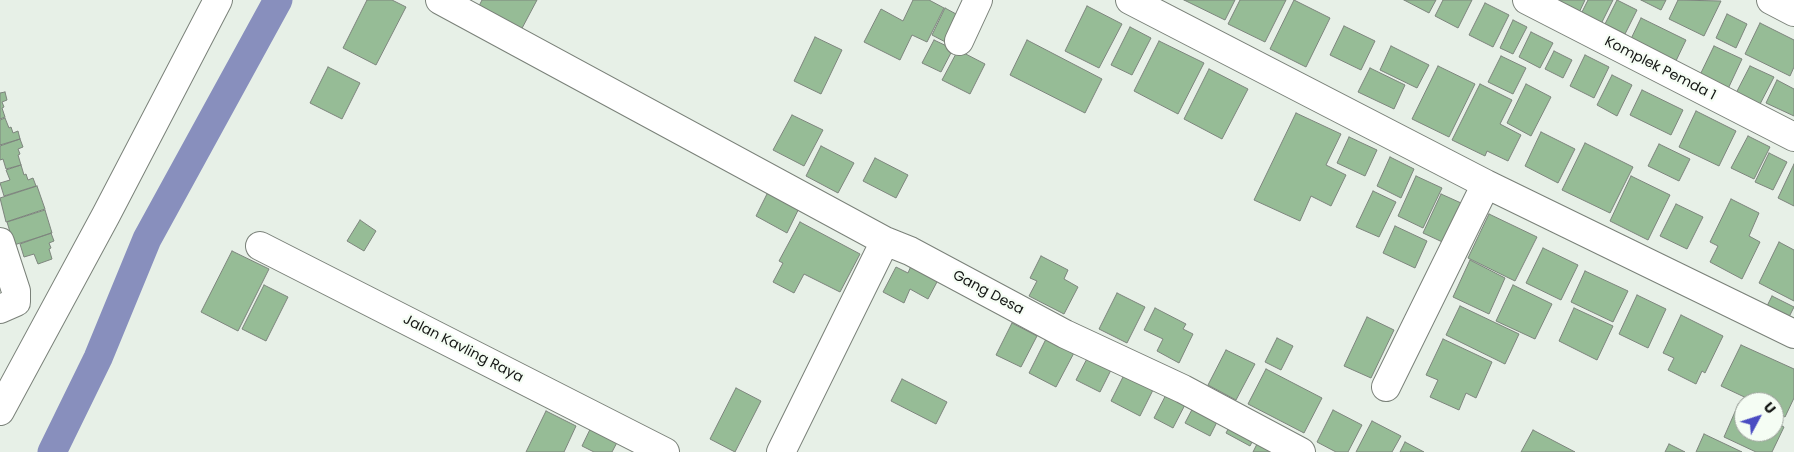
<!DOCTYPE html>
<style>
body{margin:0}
#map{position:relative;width:1794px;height:452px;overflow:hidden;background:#e7f0e7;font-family:Poppins,sans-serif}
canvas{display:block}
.north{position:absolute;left:1734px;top:392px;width:50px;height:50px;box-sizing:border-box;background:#f5fdf4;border:1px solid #9ba09a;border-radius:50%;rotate:50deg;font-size:14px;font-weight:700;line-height:20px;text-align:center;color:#131513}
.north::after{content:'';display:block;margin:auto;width:18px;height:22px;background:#4a4cc2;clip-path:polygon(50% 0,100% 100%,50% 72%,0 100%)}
</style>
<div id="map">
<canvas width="1794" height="452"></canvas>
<div class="north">U</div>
</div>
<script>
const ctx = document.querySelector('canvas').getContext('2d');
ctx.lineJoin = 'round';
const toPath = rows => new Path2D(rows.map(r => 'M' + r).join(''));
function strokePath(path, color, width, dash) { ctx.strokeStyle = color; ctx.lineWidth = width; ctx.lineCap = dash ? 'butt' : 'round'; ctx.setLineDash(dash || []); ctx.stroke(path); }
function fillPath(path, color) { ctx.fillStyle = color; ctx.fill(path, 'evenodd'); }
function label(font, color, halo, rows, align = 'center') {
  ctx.font = font + ' Poppins,sans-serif'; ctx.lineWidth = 4.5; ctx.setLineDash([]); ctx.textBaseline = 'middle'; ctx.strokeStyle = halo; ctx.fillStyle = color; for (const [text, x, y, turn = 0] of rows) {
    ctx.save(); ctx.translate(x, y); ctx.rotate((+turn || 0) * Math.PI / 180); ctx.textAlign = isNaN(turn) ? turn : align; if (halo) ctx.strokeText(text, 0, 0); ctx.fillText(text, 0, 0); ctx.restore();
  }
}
const canal = toPath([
 [52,452,98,358,147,239,278,0]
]);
const building = toPath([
 [367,0,392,0,406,7,376,65,343,48,367,0],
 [482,0,537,0,520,32,477,10,482,0],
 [913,0,929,0,944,8,927,42,912,35,900,60,864,42,881,9,903,21,913,0],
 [1184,0,1235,0,1225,20,1184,0],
 [1240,0,1286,0,1265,42,1228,24,1240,0],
 [1294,0,1330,18,1306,67,1270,49,1294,0],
 [1404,0,1436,0,1429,13,1404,0],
 [1443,0,1472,0,1458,28,1435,16,1443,0],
 [1559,0,1585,0,1576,19,1555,8,1559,0],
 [1588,0,1613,0,1600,26,1580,16,1588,0],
 [1617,0,1637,10,1625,34,1605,24,1617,0],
 [1641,0,1666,0,1661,10,1641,0],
 [1678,0,1721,1,1704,36,1669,19,1678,0],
 [1485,3,1509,15,1493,47,1469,35,1485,3],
 [1087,6,1122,24,1099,68,1065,51,1087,6],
 [945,8,967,20,953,46,932,35,945,8],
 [1727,14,1747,24,1736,48,1716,38,1727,14],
 [1641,18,1686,40,1674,65,1629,43,1641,18],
 [1513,20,1527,27,1513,54,1500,48,1513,20],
 [1760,23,1794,40,1794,67,1790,76,1745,54,1760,23],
 [1344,26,1375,41,1361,70,1330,55,1344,26],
 [1130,27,1151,38,1132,75,1111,65,1130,27],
 [1531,32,1553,43,1540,68,1519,57,1531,32],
 [815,37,842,50,821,94,794,81,815,37],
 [934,40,953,49,941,72,922,63,934,40],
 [1027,40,1102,79,1085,113,1010,75,1027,40],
 [1159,41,1204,63,1178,114,1134,91,1159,41],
 [1391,46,1429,65,1417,88,1380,70,1391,46],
 [1714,46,1742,59,1727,91,1699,77,1714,46],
 [958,50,985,64,970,94,942,80,958,50],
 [1554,51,1572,60,1563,78,1545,69,1554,51],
 [1585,55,1609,67,1594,98,1570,86,1585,55],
 [1501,56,1526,68,1513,94,1488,82,1501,56],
 [1438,66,1475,84,1449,137,1412,119,1438,66],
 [1750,66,1774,77,1758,108,1734,97,1750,66],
 [328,67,360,83,342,119,310,103,328,67],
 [1370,68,1405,85,1394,109,1358,92,1370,68],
 [1209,69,1248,89,1222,139,1184,119,1209,69],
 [1612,75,1632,85,1617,116,1597,105,1612,75],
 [1777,80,1794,89,1794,116,1766,103,1777,80],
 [1480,84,1512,100,1500,124,1521,135,1508,161,1487,151,1485,156,1452,140,1480,84],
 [1526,84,1551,97,1531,136,1507,123,1526,84],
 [1642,90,1683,110,1671,135,1630,115,1642,90],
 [5,92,7,100,2,102,4,107,2,108,5,117,0,119,0,93,5,92],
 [1696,111,1736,131,1719,166,1679,147,1696,111],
 [1296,113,1341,134,1326,165,1346,175,1331,206,1311,196,1300,221,1254,200,1296,113],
 [792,115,823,130,804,166,773,150,792,115],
 [5,118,9,128,11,127,13,133,18,131,20,139,0,145,0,120,5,118],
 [1541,132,1575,149,1558,183,1525,166,1541,132],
 [1748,136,1770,147,1754,179,1731,168,1748,136],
 [1349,137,1377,150,1365,176,1337,163,1349,137],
 [20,139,23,147,18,149,20,154,18,155,21,165,6,169,3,159,0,160,0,146,20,139],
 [1585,143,1633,167,1610,213,1562,190,1585,143],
 [1659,144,1690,159,1679,181,1648,166,1659,144],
 [821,146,854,163,838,193,806,176,821,146],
 [1769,153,1787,162,1773,190,1755,182,1769,153],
 [1390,157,1414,169,1401,198,1377,186,1390,157],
 [875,158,908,175,896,198,863,181,875,158],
 [1794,164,1794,206,1778,198,1794,164],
 [21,165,24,175,26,174,28,180,33,178,36,186,4,196,0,183,10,180,6,170,21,165],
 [1416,176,1442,188,1423,228,1398,216,1416,176],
 [1631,176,1670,195,1648,240,1610,221,1631,176],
 [772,184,803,200,787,233,756,216,772,184],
 [37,186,45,209,6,222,0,198,37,186],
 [1373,191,1396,202,1379,237,1356,227,1373,191],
 [1441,194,1470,207,1451,246,1423,233,1441,194],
 [1731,199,1759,213,1749,236,1760,242,1742,279,1710,262,1718,246,1710,242,1731,199],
 [1676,204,1703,217,1687,249,1660,236,1676,204],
 [45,210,52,233,14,245,7,222,45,210],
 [1489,214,1537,237,1515,281,1468,258,1489,214],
 [360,220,376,231,364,251,347,241,360,220],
 [800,222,860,254,840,292,804,274,794,293,773,282,783,263,779,261,800,222],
 [1395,226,1427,241,1415,268,1383,253,1395,226],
 [51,233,54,241,49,243,51,248,49,249,52,259,38,264,34,254,24,257,20,244,51,233],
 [1779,242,1794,250,1794,301,1759,283,1779,242],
 [1543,248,1578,265,1561,300,1526,283,1543,248],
 [232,251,269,269,238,331,201,312,232,251],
 [1041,256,1068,270,1064,279,1078,287,1064,314,1029,296,1037,281,1030,278,1041,256],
 [1470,260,1505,278,1489,314,1453,297,1470,260],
 [911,266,938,280,928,299,910,289,904,303,883,292,896,267,908,273,911,266],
 [1585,271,1628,291,1613,322,1571,302,1585,271],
 [264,285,288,297,266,341,242,329,264,285],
 [1513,285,1552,304,1535,339,1496,321,1513,285],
 [1117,293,1145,307,1127,343,1099,329,1117,293],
 [1637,295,1666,309,1648,348,1619,334,1637,295],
 [1772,296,1794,307,1785,325,1763,314,1772,296],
 [1460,306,1519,334,1505,364,1446,335,1460,306],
 [1155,308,1186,324,1183,329,1193,334,1179,363,1157,351,1163,339,1144,330,1155,308],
 [1574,308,1613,326,1597,360,1559,341,1574,308],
 [1681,315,1723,336,1705,373,1702,371,1696,384,1668,370,1674,358,1663,353,1681,315],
 [1367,317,1394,330,1371,378,1344,366,1367,317],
 [1012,323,1037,336,1021,367,996,355,1012,323],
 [1048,335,1076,349,1056,387,1029,373,1048,335],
 [1277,338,1293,346,1281,370,1265,362,1277,338],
 [1443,339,1492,362,1476,398,1466,393,1459,410,1430,397,1438,380,1426,375,1443,339],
 [1741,345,1794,369,1794,398,1785,417,1774,411,1774,402,1755,402,1721,386,1741,345],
 [1092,349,1115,362,1100,392,1076,380,1092,349],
 [1226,350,1255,364,1236,400,1208,385,1226,350],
 [1266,369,1322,398,1304,433,1248,404,1266,369],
 [1126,371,1155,386,1140,416,1111,401,1126,371],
 [902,379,947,402,936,424,891,401,902,379],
 [1170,387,1189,397,1173,428,1154,418,1170,387],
 [736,388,761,401,735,452,710,439,736,388],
 [1197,400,1222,412,1210,436,1185,423,1197,400],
 [1738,405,1744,408,1744,432,1774,432,1774,422,1784,427,1772,452,1756,452,1724,437,1738,405],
 [1333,410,1362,425,1348,452,1336,452,1317,442,1333,410],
 [546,411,576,426,564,452,526,452,546,411],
 [596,417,623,431,612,452,594,452,582,446,596,417],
 [1234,418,1258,430,1250,446,1226,433,1234,418],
 [1372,421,1401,436,1392,452,1356,452,1372,421],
 [1533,430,1575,452,1521,452,1533,430],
 [1262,434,1296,452,1253,452,1262,434],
 [1704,434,1742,452,1696,452,1704,434],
 [1405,442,1424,452,1400,452,1405,442],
 [1669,444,1685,452,1665,452,1669,444]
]);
const minor = toPath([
 [440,0,885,241,910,251,1065,334,1183,389,1301,452],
 [1130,0,1486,184,1794,334],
 [1527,0,1794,137],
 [1771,0,1794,12],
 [959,41,978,0],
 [0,242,16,291,16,302,0,309],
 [260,246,665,452],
 [1386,387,1486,184],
 [0,411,106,215,218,0],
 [781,452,885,241]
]);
const streetNames = [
 ["Komplek Pemda 1",1660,69,27],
 ["Gang Desa",988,293,28],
 ["Jalan Kavling Raya",463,349,27]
];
strokePath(canal, '#888fbd', 29);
fillPath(building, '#96bc96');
strokePath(building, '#7d857d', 1);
strokePath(minor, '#7a8179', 30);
strokePath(minor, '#fff', 28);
label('14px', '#131513', '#f5fdf4', streetNames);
</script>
